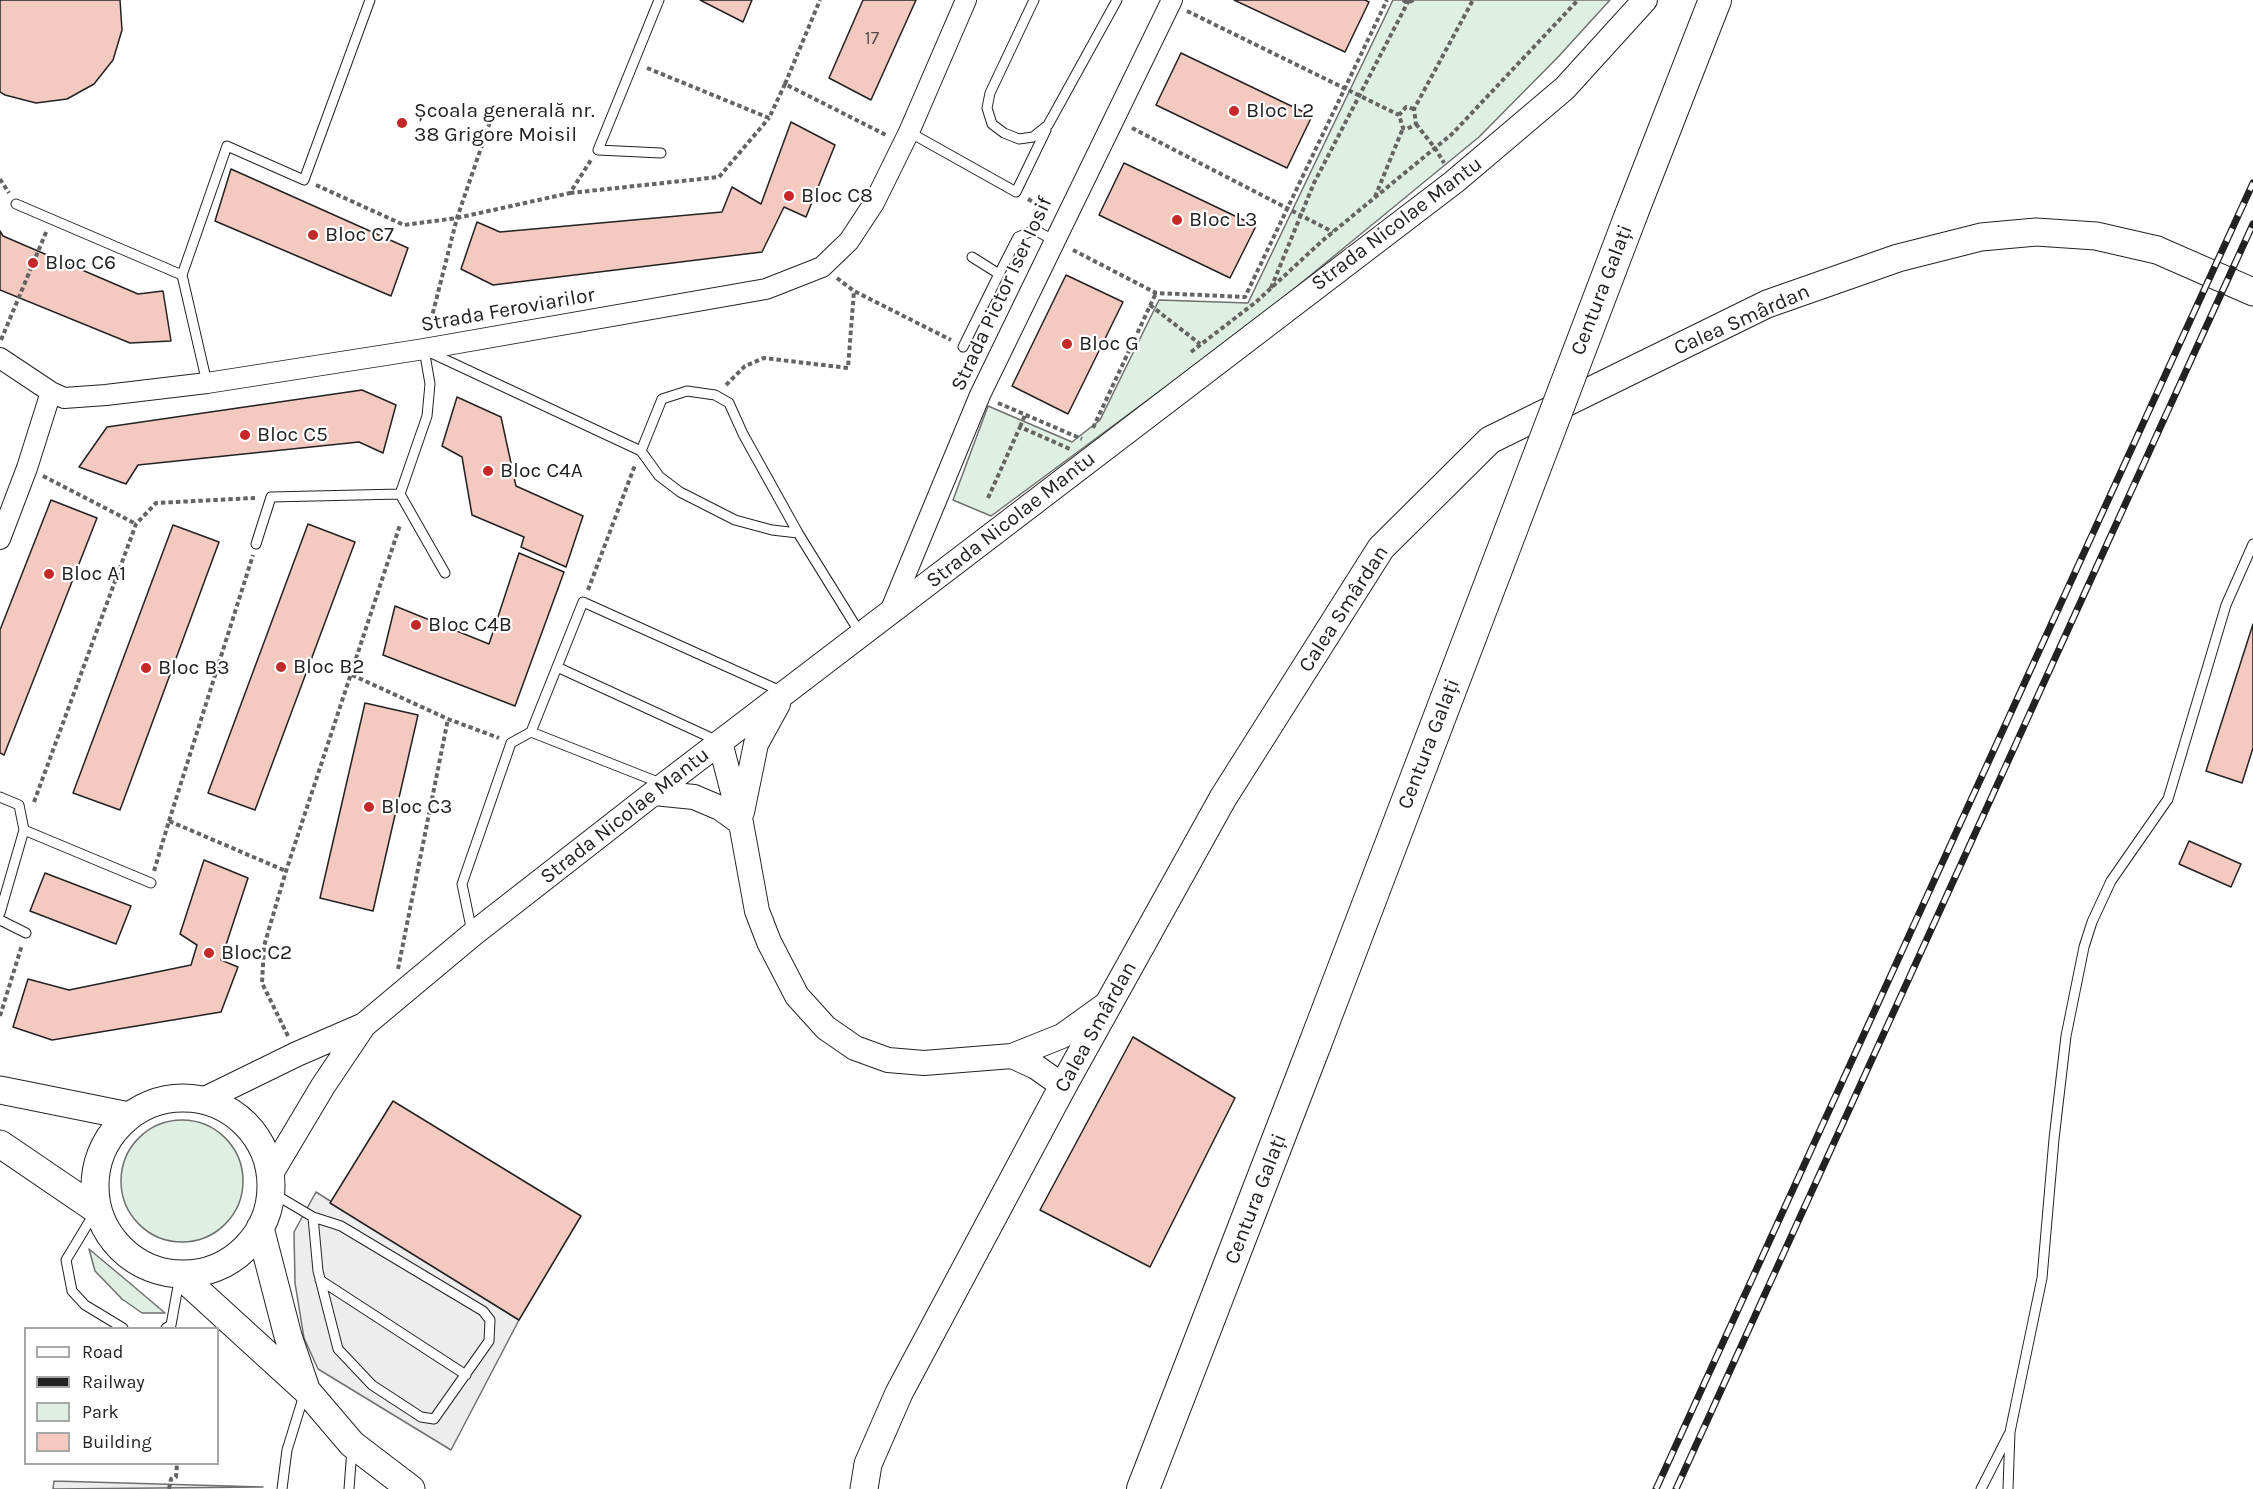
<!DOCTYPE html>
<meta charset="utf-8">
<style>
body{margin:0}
#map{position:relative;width:2253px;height:1489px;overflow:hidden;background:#fff;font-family:Karla,sans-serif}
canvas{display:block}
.legend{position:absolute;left:24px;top:1327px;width:195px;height:138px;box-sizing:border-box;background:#fff;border:2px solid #a7a7a7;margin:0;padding:8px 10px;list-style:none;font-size:18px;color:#222}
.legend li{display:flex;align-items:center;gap:12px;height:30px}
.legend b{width:30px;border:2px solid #a7a7a7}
</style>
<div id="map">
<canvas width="2253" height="1489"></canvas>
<ul class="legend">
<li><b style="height:8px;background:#fff"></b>Road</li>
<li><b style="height:8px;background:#222"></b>Railway</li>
<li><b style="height:16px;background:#e0efe3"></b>Park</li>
<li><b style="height:16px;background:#f3c9c0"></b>Building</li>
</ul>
</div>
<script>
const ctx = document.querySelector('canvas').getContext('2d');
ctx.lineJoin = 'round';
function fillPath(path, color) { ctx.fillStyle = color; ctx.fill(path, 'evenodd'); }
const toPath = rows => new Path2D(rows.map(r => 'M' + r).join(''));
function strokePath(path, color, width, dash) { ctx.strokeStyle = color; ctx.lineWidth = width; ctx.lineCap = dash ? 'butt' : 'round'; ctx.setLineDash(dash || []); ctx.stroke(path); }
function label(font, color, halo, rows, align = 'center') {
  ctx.font = font + ' Karla,sans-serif'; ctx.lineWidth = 4.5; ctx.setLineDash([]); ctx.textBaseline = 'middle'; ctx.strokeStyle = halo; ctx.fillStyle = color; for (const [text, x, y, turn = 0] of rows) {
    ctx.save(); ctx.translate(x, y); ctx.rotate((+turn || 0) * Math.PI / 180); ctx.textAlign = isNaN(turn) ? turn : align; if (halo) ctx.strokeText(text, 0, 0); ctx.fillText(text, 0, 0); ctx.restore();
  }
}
const green = toPath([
 [1393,0,1610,0,1559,56,1479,137,1256,320,991,516,953,500,988,406,1072,442,1100,420,1159,300,1248,303,1393,0],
 '121 1181a61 61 0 1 1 122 0a61 61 0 1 1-122 0Z',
 [89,1249,132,1285,165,1313,142,1313,122,1299,95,1271,89,1249]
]);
const parking = toPath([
 [316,1192,519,1320,451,1450,318,1369,304,1338,295,1283,294,1232,316,1192],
 [54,1481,263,1487,53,1489,54,1481]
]);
const building = toPath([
 [0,0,120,0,122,30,113,60,94,84,67,99,36,103,5,95,0,92,0,0],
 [700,0,752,0,743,22,700,0],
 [863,0,916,0,871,100,829,78,863,0],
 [1234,0,1365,0,1369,2,1345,52,1234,0],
 [1181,53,1312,116,1287,168,1156,105,1181,53],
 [791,122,835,145,806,217,784,207,762,252,493,285,461,269,477,222,500,232,722,212,732,187,761,204,791,122],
 [1124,163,1256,226,1230,278,1099,215,1124,163],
 [231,169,408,248,391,296,215,221,231,169],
 [0,231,3,236,138,294,163,291,171,341,130,343,0,290,0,231],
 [1066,275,1123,302,1068,414,1012,386,1066,275],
 [362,390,396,405,383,453,359,442,138,465,126,484,79,467,107,427,362,390],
 [457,397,501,417,516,486,583,516,566,567,521,547,524,537,472,515,462,457,442,446,457,397],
 [51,500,97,518,4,755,0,753,0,630,51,500],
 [308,524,355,542,255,810,208,793,308,524],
 [173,525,219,542,120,810,73,793,173,525],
 [519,553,564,572,515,706,383,655,395,606,489,644,519,553],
 [2253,624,2253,748,2242,783,2206,771,2253,624],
 [365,703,418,715,373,911,320,898,365,703],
 [2189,841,2241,864,2231,887,2179,864,2189,841],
 [204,860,248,878,221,960,238,967,221,1012,52,1040,13,1027,28,979,69,990,191,965,197,945,180,934,204,860],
 [45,873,131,906,116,944,30,911,45,873],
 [1133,1037,1235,1098,1150,1267,1040,1210,1133,1037],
 [393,1101,581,1216,519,1320,330,1203,393,1101]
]);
const path = toPath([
 [1403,0,1407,3,1414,0],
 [1187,11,1399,115],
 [647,68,769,118,785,84,886,135],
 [785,84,820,0],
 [1414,109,1406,107,1399,115,1403,128,1407,129,1416,124,1414,109,1473,0],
 [1416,124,1435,148,1444,163],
 [1132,128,1333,232],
 [0,179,9,193],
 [316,185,404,225,457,218,570,193,591,160],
 [570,193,719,177,769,118],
 [1375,197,1403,128],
 [1028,199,1047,210],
 [1073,250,1156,293,1245,297,1387,0],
 [837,278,854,291,951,340],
 [1271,288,1314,183,1409,0],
 [1150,305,1200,344],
 [429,328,457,218,491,119],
 [1,340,47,230],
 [1191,352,1256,302,1322,241,1452,134,1578,0],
 [726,385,745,366,764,358,848,368,854,291],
 [998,403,1082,439],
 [1020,427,1025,415],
 [1093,428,1156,293],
 [43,476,136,524],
 [988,498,1020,427,1070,449],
 [588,590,635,465],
 [352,675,448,719,499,738],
 [34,802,136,524,156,503,255,498],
 [169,821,253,555],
 [154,871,169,821,286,871],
 [398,969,448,719],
 [0,1016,22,945],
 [288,1036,262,983,264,946,286,871,400,525],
 [169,1489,171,1479,176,1477,177,1464]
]);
const service = toPath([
 [659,0,598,150,661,153],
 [1034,0,990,93,987,108,992,124,1004,133,1019,139,1033,137,1048,125,1117,0],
 [909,132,1016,192,1046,130],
 [16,204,182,275],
 [972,257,999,274,1018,237,1035,230,1053,240],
 [963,347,999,274],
 [424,349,430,384,427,416,400,494,445,573],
 [429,352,641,451,659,476,680,492,735,520,772,530,798,533],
 [207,383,182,275,227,146,304,180,370,0],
 [641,451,662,399,687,391,715,395,729,403,743,434,798,533,860,633],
 [256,544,271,497,400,494],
 [557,667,718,741],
 [531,732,663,784],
 [0,797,19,805,24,830,151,883],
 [0,913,24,830],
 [0,920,26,933],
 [472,932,462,884,511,743,531,732,583,602,783,692],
 [271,1192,313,1217,341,1226,483,1311,490,1320,489,1341,434,1419,421,1417,372,1385,338,1349,318,1271,313,1217],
 [95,1212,66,1260,72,1291,85,1305,123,1328],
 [320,1280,466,1375],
 [166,1328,171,1325,179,1281],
 [282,1489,287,1450,304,1395],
 [349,1489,352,1449],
 [1981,1489,2009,1434],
 [2008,1489,2010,1432,2042,1278,2054,1139,2066,1036,2084,947,2092,922,2111,881,2168,799,2226,605,2253,544]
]);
const minor = toPath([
 [0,358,51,392],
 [0,539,27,468,51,392,64,398,106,395,207,383,424,349,766,289,822,267,849,241,874,203,909,132,966,0],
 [889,614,980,395,1172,0]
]);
const tertiary = toPath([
 [720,742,741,823,757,911,769,942,797,996,826,1028,855,1048,888,1060,924,1063,1012,1056,1062,1036,1108,1003],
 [654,793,694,797,720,808,741,823],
 [742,812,756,744,778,704],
 [1012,1056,1036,1067,1063,1086],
 [203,1100,297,1054,364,1025,473,934,664,785,1454,182,1565,88,1645,0],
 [270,1175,323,1086,364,1025]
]);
const secondary = toPath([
 [0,1090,129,1116],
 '95 1186a88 88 0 1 1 176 0a88 88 0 1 1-176 0Z',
 [0,1144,97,1210],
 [260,1228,288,1336,305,1386],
 [180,1275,306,1390,352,1444,411,1489],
 [864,1489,868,1464,899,1393,1063,1086,1223,798,1381,548,1490,440,1767,304,1898,258,1981,237,2036,232,2096,236,2157,250,2253,292]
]);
const trunk = toPath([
 [1631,215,1715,0],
 [1143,1489,1315,1044]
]);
const rail = toPath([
 [1656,1489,2253,183],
 [1676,1489,2253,224]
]);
const trunkBridge = toPath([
 [1315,1044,1631,215]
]);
const markers = [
 [1234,111,6,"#c62828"],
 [402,123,6,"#c62828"],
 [789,196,6,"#c62828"],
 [1177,220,6,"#c62828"],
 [313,235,6,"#c62828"],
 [33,263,6,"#c62828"],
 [1067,344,6,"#c62828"],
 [245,435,6,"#c62828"],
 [488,471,6,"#c62828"],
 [49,574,6,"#c62828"],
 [416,625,6,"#c62828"],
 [281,667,6,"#c62828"],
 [146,668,6,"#c62828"],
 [369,807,6,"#c62828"],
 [209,953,6,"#c62828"]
];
const numberNames = [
 ["17",872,39]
];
const poiNames = [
 ["Școala generală nr.",414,111],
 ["38 Grigore Moisil",414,135],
 ["Bloc L2",1246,111],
 ["Bloc C8",801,196],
 ["Bloc L3",1189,220],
 ["Bloc C7",325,235],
 ["Bloc C6",45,263],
 ["Bloc G",1079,344],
 ["Bloc C5",257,435],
 ["Bloc C4A",500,471],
 ["Bloc A1",61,574],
 ["Bloc C4B",428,625],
 ["Bloc B2",293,667],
 ["Bloc B3",158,668],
 ["Bloc C3",381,807],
 ["Bloc C2",221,953]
];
const streetNames = [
 ["Strada Nicolae Mantu",1397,224,-37],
 ["Centura Galați",1602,290,-69],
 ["Strada Pictor Iser Iosif",1002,294,-65],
 ["Strada Feroviarilor",508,310,-10],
 ["Calea Smârdan",1742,320,-24],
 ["Strada Nicolae Mantu",1011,520,-38],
 ["Calea Smârdan",1344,609,-57],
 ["Centura Galați",1429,744,-69],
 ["Strada Nicolae Mantu",625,816,-38],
 ["Calea Smârdan",1096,1027,-61],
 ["Centura Galați",1256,1199,-69]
];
fillPath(green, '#e0efe3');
strokePath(green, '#6f6f6f', 1.5);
fillPath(parking, '#ededed');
strokePath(parking, '#6f6f6f', 1.5);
fillPath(building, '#f3c9c0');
strokePath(building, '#222', 1.5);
strokePath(service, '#222', 11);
strokePath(minor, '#222', 22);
strokePath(tertiary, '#222', 26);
strokePath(secondary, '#222', 29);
strokePath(trunk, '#222', 34);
strokePath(path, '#646464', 4, [4.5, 3]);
strokePath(service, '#fff', 9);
strokePath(minor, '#fff', 20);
strokePath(tertiary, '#fff', 24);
strokePath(secondary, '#fff', 27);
strokePath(trunk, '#fff', 32);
strokePath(rail, '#222', 7);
strokePath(rail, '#fff', 4.5, [14]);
strokePath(trunkBridge, '#222', 34, []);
strokePath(trunkBridge, '#fff', 32);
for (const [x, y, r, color] of markers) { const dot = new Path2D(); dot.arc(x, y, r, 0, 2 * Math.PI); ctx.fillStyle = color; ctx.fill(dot); strokePath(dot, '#fff', 2); }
label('18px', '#564c4a', null, numberNames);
label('21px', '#222', '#fff', poiNames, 'left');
label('21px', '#222', '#fff', streetNames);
</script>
